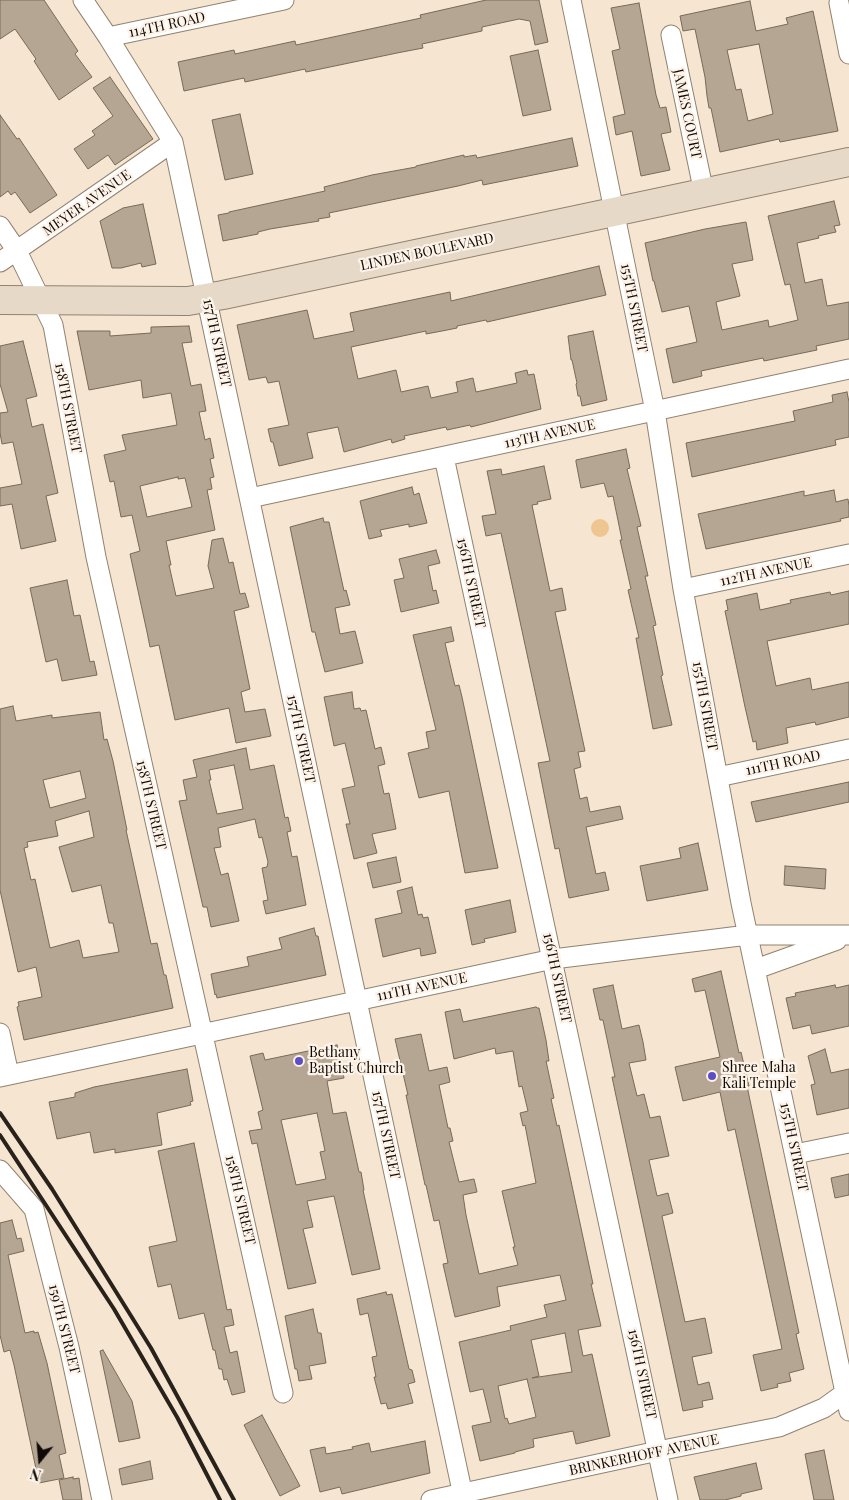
<!DOCTYPE html>
<style>
body{margin:0}
#map{position:relative;width:849px;height:1500px;overflow:hidden;background:#f5e5d1;font-family:"Playfair Display",serif}
canvas{display:block}
.north{position:absolute;left:15px;top:1435px;width:50px;height:50px;-webkit-text-stroke:4px #fdf3e8;paint-order:stroke;rotate:197deg;font-size:14px;font-weight:700;line-height:20px;text-align:center;color:#0f0a05}
.north::after{content:'';display:block;margin:auto;width:18px;height:22px;background:#0f0a05;clip-path:polygon(50% 0,100% 100%,50% 72%,0 100%)}
</style>
<div id="map">
<canvas width="849" height="1500"></canvas>
<div class="north">N</div>
</div>
<script>
const ctx = document.querySelector('canvas').getContext('2d');
ctx.lineJoin = 'round';
function fillPath(path, color) { ctx.fillStyle = color; ctx.fill(path, 'evenodd'); }
const toPath = rows => new Path2D(rows.map(r => 'M' + r).join(''));
function strokePath(path, color, width, dash) { ctx.strokeStyle = color; ctx.lineWidth = width; ctx.lineCap = dash ? 'butt' : 'round'; ctx.setLineDash(dash || []); ctx.stroke(path); }
function label(font, color, halo, rows, align = 'center') {
  ctx.font = font + ' "Playfair Display",serif'; ctx.lineWidth = 4.5; ctx.setLineDash([]); ctx.textBaseline = 'middle'; ctx.strokeStyle = halo; ctx.fillStyle = color; for (const [text, x, y, turn = 0] of rows) {
    ctx.save(); ctx.translate(x, y); ctx.rotate((+turn || 0) * Math.PI / 180); ctx.textAlign = isNaN(turn) ? turn : align; if (halo) ctx.strokeText(text, 0, 0); ctx.fillText(text, 0, 0); ctx.restore();
  }
}
const water = toPath([
 '591 528a9 9 0 1 1 18 0a9 9 0 1 1-18 0Z'
]);
const building = toPath([
 [0,0,44,0,78,51,75,54,92,77,59,100,34,61,36,59,15,29,0,39,0,0],
 [486,0,539,0,548,42,535,45,530,21,519,19,482,27,482,31,422,44,423,48,397,53,306,72,305,69,245,82,244,78,184,91,178,62,234,50,235,54,295,41,296,45,421,18,420,15,486,0],
 [750,1,756,31,788,24,786,18,813,11,838,131,780,142,779,139,720,152,711,108,709,108,707,96,705,77,695,29,683,31,680,16,750,1],
 [759,44,773,114,748,121,741,89,736,90,727,50,759,44],
 [639,3,656,95,660,108,666,107,671,132,661,134,670,170,641,176,632,131,616,135,613,117,625,114,612,51,620,49,611,8,639,3],
 [538,50,551,110,523,116,510,56,538,50],
 [110,77,153,139,115,165,108,155,88,169,74,149,95,135,92,131,113,116,93,88,110,77],
 [240,114,253,174,225,180,212,120,240,114],
 [0,115,17,139,19,138,57,195,30,213,15,192,11,195,8,191,0,197,0,115],
 [572,138,578,166,483,185,482,180,458,186,329,213,330,217,318,219,319,221,270,229,258,232,258,234,223,241,218,215,229,213,229,212,325,191,324,187,372,175,416,167,416,166,464,155,464,157,476,155,477,158,572,138],
 [834,201,840,225,834,226,836,232,818,236,819,238,797,243,805,283,822,279,827,306,849,302,849,339,816,346,817,350,764,361,763,358,701,371,702,376,673,383,666,349,697,342,689,306,662,312,654,281,653,281,645,243,705,229,746,222,753,260,732,264,740,296,716,302,722,330,768,320,769,327,798,320,790,284,785,285,768,216,834,201],
 [143,204,156,264,142,267,141,263,121,268,112,268,100,221,123,208,143,204],
 [599,266,606,295,487,322,486,320,457,326,457,328,442,331,426,334,426,331,351,347,358,379,396,370,401,392,428,386,431,398,458,392,456,382,473,378,476,392,517,383,515,373,527,370,528,375,534,374,541,409,471,427,470,425,447,430,446,427,404,436,405,439,392,443,391,439,344,452,338,427,307,433,313,458,279,466,273,442,271,442,268,429,289,425,279,381,268,383,266,377,249,380,237,325,307,310,314,339,354,331,350,313,450,292,451,301,599,266],
 [189,326,192,342,182,343,191,386,201,384,206,411,199,412,205,440,210,438,214,458,210,459,214,477,210,478,212,489,207,490,215,530,166,541,171,565,169,565,176,596,214,588,208,566,212,540,223,538,229,563,233,562,240,594,245,593,249,607,234,611,250,689,241,692,245,712,265,709,271,736,236,743,229,708,175,720,159,645,150,647,147,632,130,554,140,551,132,515,121,517,114,481,110,482,104,455,126,450,122,435,177,425,171,393,143,398,141,380,89,390,77,331,110,331,110,336,151,333,151,327,189,326],
 [178,477,178,479,185,478,192,507,147,517,140,486,178,477],
 [593,331,607,400,582,406,580,396,578,396,576,384,577,383,572,360,571,360,568,336,593,331],
 [23,341,37,396,26,399,32,427,43,424,58,493,46,496,56,541,21,549,12,504,0,506,0,488,22,484,13,442,2,444,0,433,0,413,8,412,0,384,0,346,23,341],
 [847,392,849,402,849,437,835,440,836,445,692,477,686,443,795,421,793,411,833,402,832,395,847,392],
 [626,449,630,468,627,469,641,526,637,527,648,576,645,576,656,625,653,626,663,675,661,676,672,725,653,729,636,638,639,638,628,590,631,589,620,540,622,540,613,496,608,497,604,483,581,488,576,462,576,460,626,449],
 [544,466,551,499,537,502,538,504,532,505,550,591,562,588,566,610,555,612,585,751,578,752,581,767,574,769,580,799,587,797,590,812,620,806,623,819,586,827,596,874,605,872,609,890,569,898,559,848,555,849,538,763,550,761,501,533,486,536,482,516,496,514,487,471,501,469,502,475,544,466],
 [412,487,414,495,419,493,427,523,409,527,409,524,380,530,382,536,369,539,360,501,412,487],
 [834,490,836,502,848,499,849,506,849,517,840,519,841,521,706,549,698,514,804,491,804,496,834,490],
 [323,518,324,522,329,522,344,591,346,590,350,605,335,608,340,634,355,631,363,663,325,672,315,632,312,632,290,527,323,518],
 [436,550,440,563,428,566,433,591,436,590,439,603,401,612,394,580,404,578,399,559,436,550],
 [67,580,74,616,80,615,90,662,94,661,97,675,62,681,57,659,46,662,30,588,67,580],
 [849,591,849,624,767,641,776,686,810,678,812,690,849,682,849,717,816,725,815,722,786,728,788,743,757,750,756,741,753,742,745,707,725,611,728,610,726,600,757,593,760,610,791,603,790,600,830,592,831,595,849,591],
 [451,627,454,641,445,643,455,686,459,685,462,697,498,868,465,873,449,791,419,798,408,753,429,748,426,732,436,730,413,635,451,627],
 [352,692,354,709,360,708,361,711,366,710,375,749,381,747,385,764,378,766,384,794,389,793,396,829,372,834,377,853,354,859,346,824,350,824,342,789,355,786,345,743,334,746,324,697,352,692],
 [13,706,16,721,52,715,52,718,100,712,104,740,107,739,113,761,127,830,126,830,151,944,157,943,164,975,166,975,173,1008,24,1040,17,1007,19,1006,18,1002,42,997,36,967,18,972,0,890,0,709,13,706],
 [80,771,86,798,50,808,43,780,80,771],
 [89,811,94,837,59,847,72,892,101,885,109,923,113,923,119,952,83,958,79,940,50,948,35,879,31,880,24,848,28,847,27,842,58,836,55,821,89,811],
 [246,748,250,770,274,765,285,818,288,817,291,831,287,832,292,857,297,856,306,905,266,914,263,901,268,900,262,868,267,867,268,862,262,837,259,838,255,819,218,828,221,847,214,848,221,875,228,873,239,921,211,927,207,907,203,907,179,801,187,800,183,780,197,777,193,760,246,748],
 [234,765,243,809,217,814,209,780,211,780,209,770,234,765],
 [849,782,849,802,756,822,751,802,849,782],
 [698,843,708,890,647,901,640,866,681,858,679,848,698,843],
 [396,857,401,882,373,888,367,863,396,857],
 [785,866,826,869,825,889,784,885,785,866],
 [412,887,418,915,422,914,423,918,428,917,436,953,421,956,420,948,383,957,375,919,402,913,397,891,412,887],
 [510,900,516,932,484,939,485,942,472,945,465,910,510,900],
 [314,928,316,936,318,936,326,975,217,998,216,994,215,995,211,974,249,966,247,957,282,949,279,938,314,928],
 [721,971,739,1053,741,1052,749,1086,747,1086,799,1333,796,1334,804,1369,789,1373,791,1381,777,1384,778,1387,761,1391,753,1355,782,1349,735,1129,728,1131,720,1092,683,1101,675,1067,720,1057,705,990,695,992,692,979,721,971],
 [613,985,622,1029,639,1025,643,1042,646,1060,629,1063,637,1096,644,1094,650,1118,660,1116,669,1156,649,1160,657,1196,668,1193,673,1213,662,1216,685,1322,705,1318,712,1353,692,1357,698,1385,709,1382,713,1399,702,1401,703,1407,683,1411,612,1077,615,1077,603,1020,600,1020,593,989,613,985],
 [835,985,836,988,849,985,849,1026,812,1034,810,1025,793,1029,786,998,796,996,795,993,835,985],
 [536,1007,537,1008,539,1008,546,1040,549,1061,546,1061,554,1098,551,1099,557,1126,559,1125,593,1284,591,1284,601,1326,578,1330,583,1356,592,1354,610,1436,576,1444,573,1431,533,1439,534,1447,515,1452,515,1453,480,1461,472,1426,491,1422,483,1389,470,1392,459,1342,511,1330,510,1326,547,1317,544,1305,566,1300,560,1275,497,1287,500,1306,455,1317,443,1264,448,1263,439,1220,434,1221,426,1185,425,1185,406,1095,408,1095,395,1039,421,1034,429,1071,447,1067,450,1082,439,1085,448,1128,450,1128,453,1141,449,1142,459,1182,474,1179,477,1192,463,1195,466,1215,479,1274,518,1265,513,1247,515,1247,502,1191,536,1183,525,1125,523,1126,520,1113,528,1111,522,1086,519,1087,513,1051,496,1054,495,1048,454,1059,445,1012,460,1009,463,1022,536,1007],
 [565,1333,572,1372,532,1378,539,1376,531,1340,565,1333],
 [527,1379,536,1417,509,1424,507,1418,505,1419,498,1386,527,1379],
 [337,1045,344,1072,343,1073,344,1078,327,1081,333,1114,346,1112,359,1172,361,1172,364,1190,363,1190,380,1269,352,1275,334,1196,307,1201,313,1227,303,1229,316,1283,288,1289,257,1143,252,1144,249,1131,262,1129,258,1112,263,1110,250,1056,263,1053,265,1060,337,1045],
 [317,1113,325,1151,320,1152,326,1179,296,1185,281,1120,317,1113],
 [825,1049,831,1073,849,1069,849,1108,817,1115,811,1085,815,1084,808,1056,825,1049],
 [187,1069,193,1101,190,1102,191,1105,157,1113,162,1145,115,1153,115,1149,94,1153,90,1132,57,1139,49,1102,75,1097,75,1093,94,1087,187,1069],
 [194,1143,227,1310,231,1309,234,1325,224,1327,230,1353,237,1351,245,1392,232,1395,227,1379,224,1380,222,1369,219,1369,215,1350,213,1350,204,1313,179,1319,171,1284,158,1287,149,1247,177,1241,158,1151,194,1143],
 [849,1174,849,1195,835,1198,831,1178,849,1174],
 [12,1220,17,1239,21,1238,24,1251,8,1255,25,1333,34,1331,34,1333,38,1332,47,1363,66,1453,59,1455,64,1478,39,1483,14,1365,10,1350,4,1352,0,1335,0,1223,12,1220],
 [386,1292,387,1295,392,1294,409,1369,412,1370,415,1382,408,1384,413,1403,388,1409,386,1403,381,1404,374,1377,376,1377,372,1357,377,1356,368,1313,360,1315,357,1299,386,1292],
 [313,1309,318,1333,321,1333,326,1363,309,1366,312,1379,299,1381,297,1369,295,1369,285,1316,313,1309],
 [103,1350,132,1401,140,1438,119,1442,100,1351,103,1350],
 [262,1415,300,1486,280,1496,244,1425,262,1415],
 [425,1441,430,1473,342,1494,340,1487,320,1492,310,1450,325,1447,326,1454,353,1449,352,1447,369,1443,371,1452,425,1441],
 [824,1450,834,1500,814,1500,805,1454,824,1450],
 [150,1461,153,1479,122,1485,119,1469,150,1461],
 [756,1463,762,1489,741,1494,741,1496,725,1500,700,1500,694,1477,756,1463],
 [73,1477,73,1479,79,1478,82,1500,63,1500,59,1480,73,1477]
]);
const street = toPath([
 [83,0,108,37,173,142,464,1500],
 [571,0,655,411,683,589,741,903,849,1411],
 [839,3,849,54],
 [671,35,704,193],
 [108,37,284,0],
 [0,226,17,251,53,325,96,557,283,1393],
 [0,262,173,142],
 [444,457,668,1500],
 [250,498,849,369],
 [683,589,849,554],
 [718,777,849,749],
 [756,969,837,940],
 [0,1033,9,1075],
 [0,1077,553,959,748,935,849,935],
 [795,1154,849,1143],
 [0,1170,34,1209,69,1347,102,1500],
 [431,1500,658,1451,779,1427,824,1408,849,1390]
]);
const secondary = toPath([
 [0,300,188,301,223,295,849,162]
]);
const rail = toPath([
 [0,1113,52,1189,151,1348,234,1500],
 [0,1135,114,1309,177,1417,220,1500]
]);
const markers = [
 [299,1061,5,"#5e4ec6"],
 [712,1076,5,"#5e4ec6"]
];
const streetNames = [
 ["114TH ROAD",167,25,-12],
 ["JAMES COURT",687,114,78],
 ["MEYER AVENUE",87,203,-35],
 ["LINDEN BOULEVARD",427,252,-12],
 ["155TH STREET",634,308,79],
 ["157TH STREET",217,343,78],
 ["158TH STREET",68,408,79],
 ["113TH AVENUE",550,434,-12],
 ["112TH AVENUE",766,572,-12],
 ["156TH STREET",471,583,78],
 ["155TH STREET",705,706,80],
 ["157TH STREET",301,739,78],
 ["111TH ROAD",783,763,-12],
 ["158TH STREET",151,805,77],
 ["156TH STREET",557,978,78],
 ["111TH AVENUE",422,987,-12],
 ["157TH STREET",386,1135,78],
 ["155TH STREET",794,1147,78],
 ["158TH STREET",240,1200,77],
 ["159TH STREET",64,1329,76],
 ["156TH STREET",642,1374,78],
 ["BRINKERHOFF AVENUE",644,1455,-12]
];
const poiNames = [
 ["Bethany",309,1053],
 ["Baptist Church",309,1069],
 ["Shree Maha",722,1068],
 ["Kali Temple",722,1084]
];
fillPath(water, '#efc68f');
fillPath(building, '#b5a694');
strokePath(building, '#776a58', 1);
strokePath(street, '#918371', 21);
strokePath(secondary, '#918371', 30);
strokePath(street, '#fff', 19);
strokePath(secondary, '#e6d9c8', 28);
strokePath(rail, '#28221b', 4);
for (const [x, y, r, color] of markers) { const dot = new Path2D(); dot.arc(x, y, r, 0, 2 * Math.PI); ctx.fillStyle = color; ctx.fill(dot); strokePath(dot, '#fdf3e8', 2); }
label('14px', '#0f0a05', '#fdf3e8', streetNames);
label('14px', '#0f0a05', '#fdf3e8', poiNames, 'left');
</script>
